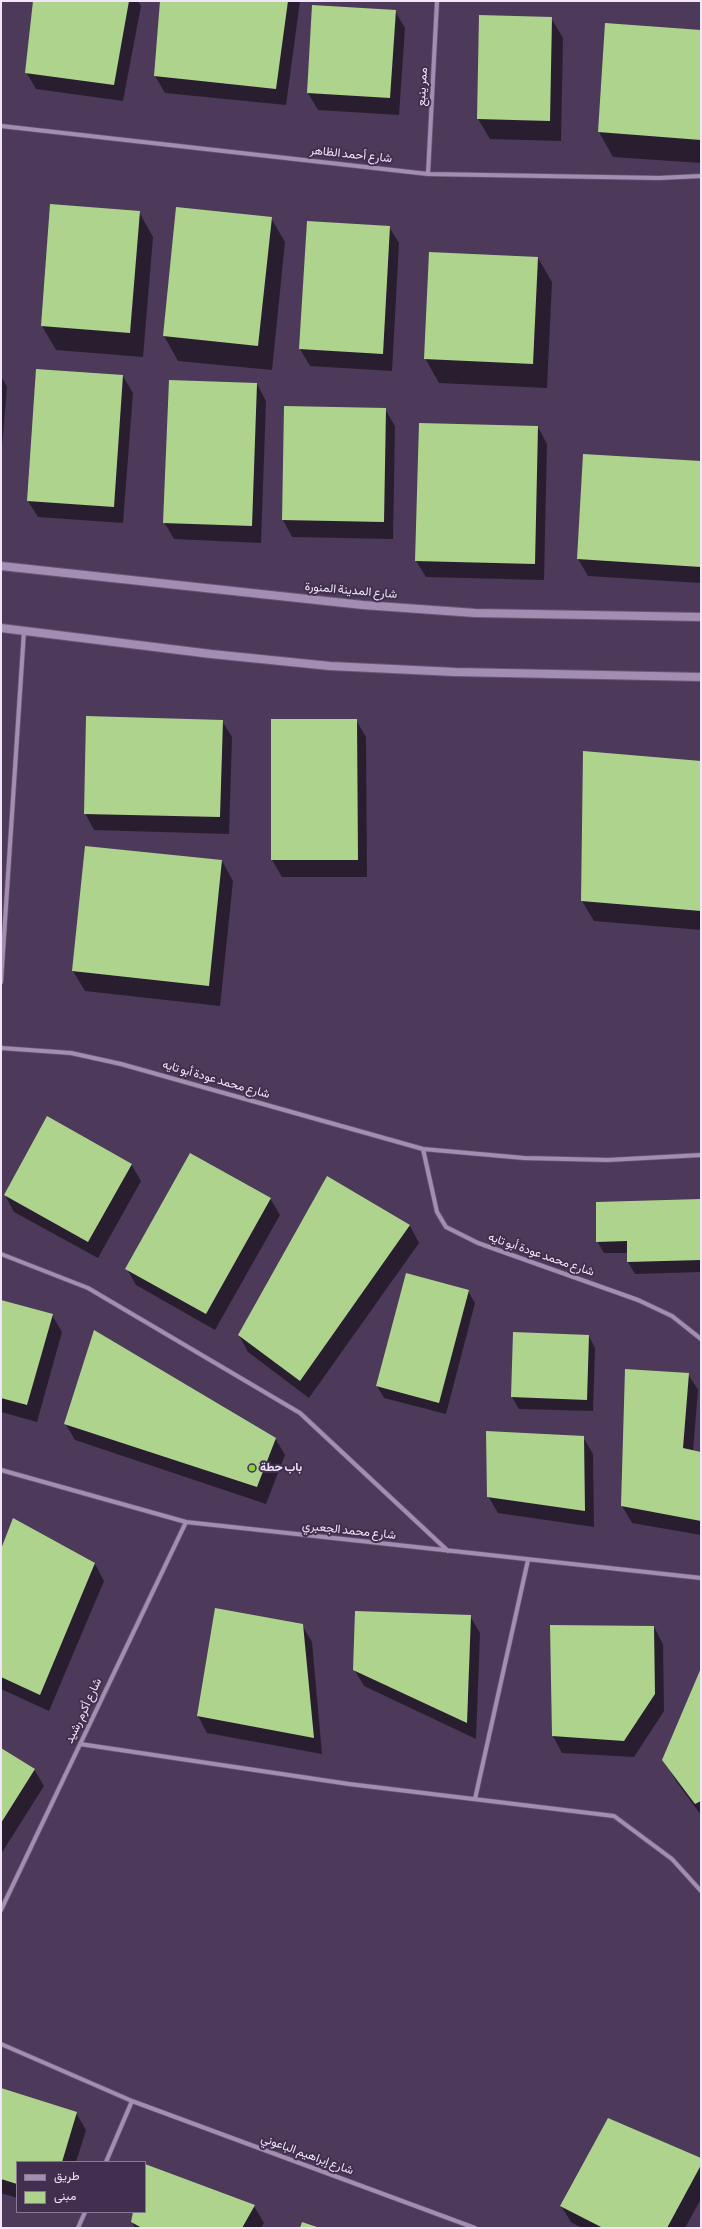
<!DOCTYPE html>
<meta charset="utf-8">
<style>
body{margin:0}
#map{position:relative;width:702px;height:2229px;overflow:hidden;background:#4d395a;font-family:"Sofia Sans Condensed",Vazirmatn,sans-serif}
canvas{display:block}
.frame{position:absolute;inset:0;border:2px solid #f0e5f9;pointer-events:none}
.legend{position:absolute;left:16px;top:2161px;width:130px;height:52px;box-sizing:border-box;background:#422f4f;border:1px solid #887893;margin:0;padding:5px 7px;list-style:none;font-size:12px;color:#f0e5f9}
.legend li{display:flex;align-items:center;gap:8px;height:20px}
.legend b{width:20px;border:1px solid #887893}
</style>
<div id="map">
<canvas width="702" height="2229"></canvas>
<div class="frame"></div>
<ul class="legend">
<li><b style="height:5px;background:#a38db2"></b>طريق</li>
<li><b style="height:11px;background:#aed38d"></b>مبنى</li>
</ul>
</div>
<script>
const ctx = document.querySelector('canvas').getContext('2d');
ctx.lineJoin = 'round';
function fillPath(path, color) { ctx.fillStyle = color; ctx.fill(path, 'evenodd'); }
const toPath = rows => new Path2D(rows.map(r => 'M' + r).join(''));
function strokePath(path, color, width, dash) { ctx.strokeStyle = color; ctx.lineWidth = width; ctx.lineCap = dash ? 'butt' : 'round'; ctx.setLineDash(dash || []); ctx.stroke(path); }
function label(font, color, halo, rows, align = 'center') {
  ctx.font = font + ' "Sofia Sans Condensed",Vazirmatn,sans-serif'; ctx.lineWidth = 4; ctx.setLineDash([]); ctx.textBaseline = 'middle'; ctx.strokeStyle = halo; ctx.fillStyle = color; for (const [text, x, y, turn = 0] of rows) {
    ctx.save(); ctx.translate(x, y); ctx.rotate((+turn || 0) * Math.PI / 180); ctx.textAlign = isNaN(turn) ? turn : align; if (halo) ctx.strokeText(text, 0, 0); ctx.fillText(text, 0, 0); ctx.restore();
  }
}
const shadow = toPath([
 [34,1,138,1,141,6,123,101,36,89,26,72],
 [161,1,300,1,286,105,165,93,155,76],
 [395,11,405,28,399,115,318,110,308,93],
 [480,16,551,18,563,38,561,141,490,139,478,119],
 [606,24,701,31,701,163,613,157,599,132],
 [177,208,271,218,285,242,272,370,178,361,164,336],
 [139,212,153,237,143,357,56,350,42,326],
 [389,227,399,243,392,371,310,366,300,349],
 [538,258,552,282,547,388,439,383,425,358],
 [1,376,7,387,1,459],
 [123,376,133,393,123,523,38,517,28,501],
 [257,384,266,401,261,543,174,539,164,522],
 [385,409,395,426,393,539,292,537,283,520],
 [538,427,547,444,544,580,426,577,416,561],
 [701,462,701,583,588,576,578,559],
 [356,720,366,737,367,877,282,877,272,860],
 [222,721,232,737,229,834,94,830,85,813],
 [701,762,701,930,594,921,582,901],
 [222,861,233,881,220,1006,85,991,73,971],
 [131,1164,141,1181,98,1258,14,1212,5,1195],
 [328,1178,410,1226,419,1243,309,1398,248,1352,239,1335],
 [270,1198,280,1215,215,1330,136,1285,127,1269],
 [701,1200,701,1272,635,1274,628,1262,628,1253,604,1253,597,1241],
 [468,1291,475,1303,446,1414,384,1398,377,1386],
 [1,1301,52,1315,62,1332,37,1422,1,1412],
 [589,1336,595,1348,593,1411,519,1409,512,1397],
 [688,1374,698,1390,693,1451,701,1453,701,1535,632,1523,622,1506],
 [65,1423,275,1438,285,1455,266,1504,75,1440],
 [583,1437,593,1454,594,1527,498,1513,488,1496],
 [14,1519,95,1564,104,1581,49,1711,1,1689,1,1551],
 [216,1609,302,1625,312,1642,322,1754,207,1733,198,1716],
 [470,1616,480,1633,476,1739,364,1686,354,1669],
 [654,1627,663,1644,664,1711,634,1757,562,1753,553,1736],
 [701,1670,701,1815,676,1781,664,1760],
 [1,1749,34,1769,44,1786,1,1854],
 [1,2089,76,2113,86,2130,76,2162,17,2162,17,2198,1,2193],
 [701,2159,701,2199,685,2228,582,2228,571,2222,561,2206],
 [145,2165,254,2206,264,2223,261,2228,135,2228,132,2222,134,2212,145,2212]
]);
const building = toPath([
 [33,1,129,1,114,85,25,73],
 [160,1,288,1,276,89,154,76],
 [312,5,396,10,390,98,307,93],
 [479,15,552,17,550,121,477,119],
 [605,23,701,30,701,140,598,132],
 [50,204,140,211,130,333,41,326],
 [176,207,272,217,258,346,163,336],
 [307,221,390,226,383,354,299,349],
 [429,252,538,257,533,364,424,359],
 [36,369,123,375,114,507,27,501],
 [169,380,257,383,252,526,163,523],
 [284,406,386,408,384,522,282,520],
 [419,423,538,426,535,564,415,561],
 [583,454,701,461,701,567,577,559],
 [86,716,223,720,220,817,84,814],
 [271,719,357,719,358,860,271,860],
 [583,751,701,761,701,911,581,901],
 [85,846,222,860,209,986,72,971],
 [47,1116,132,1164,88,1242,4,1195],
 [190,1153,271,1198,206,1314,125,1269],
 [327,1176,410,1225,300,1381,238,1335],
 [701,1199,701,1260,627,1262,627,1241,596,1242,596,1202],
 [406,1273,469,1290,439,1403,376,1386],
 [1,1300,53,1314,27,1405,1,1398],
 [94,1330,276,1438,257,1487,64,1424],
 [513,1332,589,1335,587,1400,511,1397],
 [625,1369,689,1373,683,1448,701,1452,701,1521,621,1506],
 [486,1431,584,1436,585,1511,487,1497],
 [13,1518,95,1563,40,1695,1,1677,1,1549],
 [215,1608,303,1624,314,1738,197,1716],
 [355,1611,471,1615,467,1723,353,1670],
 [550,1625,654,1626,655,1694,624,1741,552,1736],
 [701,1668,701,1801,695,1804,662,1760],
 [1,1748,35,1769,1,1823],
 [1,2088,77,2112,62,2162,17,2162,17,2184,1,2179],
 [608,2118,701,2158,701,2165,667,2228,603,2228,560,2206],
 [145,2164,255,2205,242,2228,142,2228,131,2222,133,2212,145,2212],
 [302,2222,320,2228,300,2228]
]);
const minor = toPath([
 [1,126,428,174,659,178,701,176],
 [428,174,437,1],
 [1,982,24,631],
 [1,1048,71,1053,121,1064,423,1149,524,1158,608,1160,701,1155],
 [423,1149,437,1212,446,1227,478,1243,638,1300,672,1316,701,1339],
 [1,1254,88,1288,300,1413,448,1551],
 [1,1470,186,1522,701,1578],
 [80,1744,349,1784,614,1816,672,1859,701,1891],
 [475,1799,528,1560],
 [1,1910,186,1522],
 [1,2044,132,2101,475,2228],
 [106,2162,132,2101],
 [78,2228,85,2212]
]);
const secondary = toPath([
 [1,566,363,605,475,613,701,617],
 [1,628,211,654,330,666,455,672,701,677]
]);
const markers = [
 [252,1468,4,"#8ece43"]
];
const streetNames = [
 ["ممر ينبع",423,87,-87],
 ["شارع أحمد الظاهر",351,155,6],
 ["شارع المدينة المنورة",351,591,5],
 ["شارع محمد عودة أبو تايه",216,1080,16],
 ["شارع محمد عودة أبو تايه",541,1255,19],
 ["شارع محمد الجعبري",349,1531,6],
 ["شارع أكرم رشيد",84,1711,-65],
 ["شارع إبراهيم الباعوني",307,2155,20]
];
const poiNames = [
 ["باب حطة",260,1468]
];
fillPath(shadow, '#0007');
fillPath(building, '#aed38d');
strokePath(minor, '#675772', 5.5);
strokePath(secondary, '#675772', 10);
strokePath(minor, '#a38db2', 4);
strokePath(secondary, '#a38db2', 8);
for (const [x, y, r, color] of markers) { const dot = new Path2D(); dot.arc(x, y, r, 0, 2 * Math.PI); ctx.fillStyle = color; ctx.fill(dot); strokePath(dot, '#422f4f', 1.5); }
label('12px', '#f0e5f9', '#422f4f', streetNames);
label('bold 12px', '#f0e5f9', '#422f4f', poiNames, 'left');
</script>
